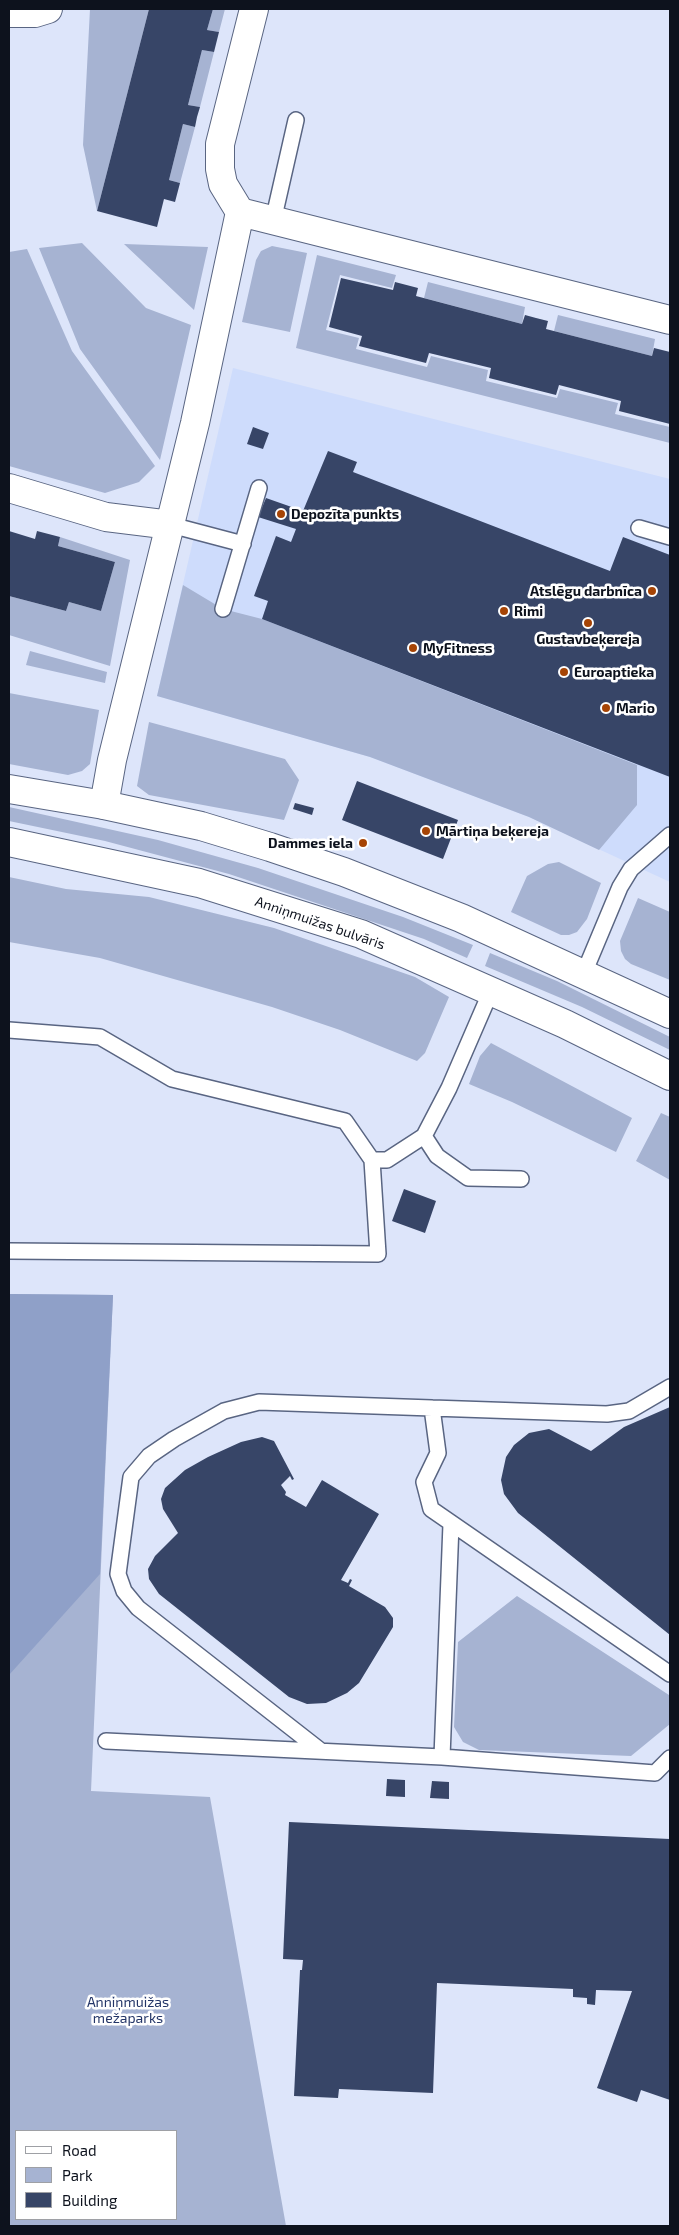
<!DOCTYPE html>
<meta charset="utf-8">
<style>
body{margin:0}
#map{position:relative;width:679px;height:2235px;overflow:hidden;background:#dde5fa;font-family:"Exo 2",sans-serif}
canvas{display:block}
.frame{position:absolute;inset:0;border:10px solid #0d121d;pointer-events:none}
.legend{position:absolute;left:15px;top:2130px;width:162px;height:90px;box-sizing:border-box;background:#fff;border:1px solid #9ea0a5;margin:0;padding:6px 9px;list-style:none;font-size:15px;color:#0d121d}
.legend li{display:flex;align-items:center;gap:10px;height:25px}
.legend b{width:25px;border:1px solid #9ea0a5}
</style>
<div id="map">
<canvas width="679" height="2235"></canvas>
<div class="frame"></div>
<ul class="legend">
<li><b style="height:6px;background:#fff"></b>Road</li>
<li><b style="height:14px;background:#a6b3d2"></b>Park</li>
<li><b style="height:14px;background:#374567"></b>Building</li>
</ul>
</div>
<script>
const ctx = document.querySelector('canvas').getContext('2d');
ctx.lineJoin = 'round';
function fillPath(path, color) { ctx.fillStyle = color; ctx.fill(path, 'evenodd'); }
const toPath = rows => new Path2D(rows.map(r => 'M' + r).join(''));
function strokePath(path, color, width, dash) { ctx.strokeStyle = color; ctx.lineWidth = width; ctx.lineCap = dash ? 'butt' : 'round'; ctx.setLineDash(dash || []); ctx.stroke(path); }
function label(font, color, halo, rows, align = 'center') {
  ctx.font = font + ' "Exo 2",sans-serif'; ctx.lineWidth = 5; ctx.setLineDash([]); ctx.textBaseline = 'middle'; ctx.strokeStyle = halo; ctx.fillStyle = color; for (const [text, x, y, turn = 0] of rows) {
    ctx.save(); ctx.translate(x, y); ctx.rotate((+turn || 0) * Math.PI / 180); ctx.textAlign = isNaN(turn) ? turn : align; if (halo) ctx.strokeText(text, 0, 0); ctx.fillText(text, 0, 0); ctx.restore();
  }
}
const built = toPath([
 [233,368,670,479,670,882,529,817,370,757,157,696]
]);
const green = toPath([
 [90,9,149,9,97,211,83,145],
 [213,9,225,9,219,32,207,30],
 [202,50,214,52,200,107,188,105],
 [183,124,195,127,180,183,169,180],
 [82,243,146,308,191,325,160,460,80,349,39,248],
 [124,244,208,247,194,310],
 [272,246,307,253,290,332,242,322,256,260,261,251],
 [27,249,72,351,155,466,139,482,105,493,9,466,9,252],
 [317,255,396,275,392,288,340,275,326,330,359,338,356,349,427,367,431,356,488,370,486,381,557,398,560,389,618,403,615,414,670,427,670,443,296,348],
 [428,282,525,307,522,324,424,298],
 [558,315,655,339,652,356,554,331],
 [60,537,130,560,110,666,9,635,9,596,66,611,69,602,101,611,115,562,58,546],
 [183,585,223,609,262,619,637,765,637,805,599,850,529,817,370,757,157,696],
 [30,651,107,672,105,683,26,665],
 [9,693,99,710,90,764,82,771,68,775,9,764],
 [149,722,285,759,299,780,284,820,149,795,137,786],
 [9,807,158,840,258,868,403,917,473,945,467,958,424,939,229,874,105,841,9,821],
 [559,862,601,883,587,919,577,932,569,935,561,935,511,912,527,876,548,864],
 [9,877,66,889,149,897,274,928,415,977,449,997,425,1053,417,1061,340,1030,272,1007,100,958,9,942],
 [638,898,670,912,670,980,631,964,625,959,621,951,620,941],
 [490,953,557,981,670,1037,670,1050,582,1007,485,966],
 [491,1043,632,1118,616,1152,512,1102,469,1084,480,1056],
 [661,1113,670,1117,670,1180,636,1161],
 [9,1294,113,1295,91,1791,210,1797,286,2226,9,2226],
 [16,2131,176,2131,176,2219,16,2219],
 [517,1596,669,1695,670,1724,631,1756,479,1750,463,1742,454,1727,458,1642]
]);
const forest = toPath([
 [9,1294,113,1295,100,1574,9,1675]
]);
const building = toPath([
 [149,9,213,9,207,30,219,32,214,52,202,50,188,105,200,107,197,117,195,127,183,124,169,180,180,183,175,202,164,199,157,227,97,211],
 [341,278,393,290,395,282,418,288,416,296,522,324,525,315,536,318,548,321,546,329,652,356,654,348,670,352,670,424,619,411,621,401,559,385,556,395,489,378,491,368,429,353,426,363,359,346,362,336,329,327],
 [253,427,269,433,263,449,247,444],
 [328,451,357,462,353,472,610,571,623,537,670,555,670,777,262,619,268,601,254,596,276,536,291,542,296,529,258,517,266,498,303,511],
 [9,531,35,539,37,531,60,537,58,546,115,562,101,611,69,602,66,611,9,596],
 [357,781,458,820,443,859,342,820],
 [295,803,314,808,312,815,293,809],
 [404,1189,436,1201,425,1233,392,1221],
 [670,1407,670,1635,518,1513,504,1494,501,1480,506,1457,514,1445,529,1433,549,1429,591,1451,624,1427],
 [262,1437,274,1441,294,1479,292,1480,290,1476,281,1485,286,1492,285,1495,306,1507,322,1480,379,1514,341,1580,348,1583,350,1579,352,1580,349,1586,385,1607,393,1618,393,1627,359,1683,347,1693,326,1703,307,1704,289,1697,159,1594,149,1579,148,1569,155,1556,178,1533,163,1509,161,1499,165,1488,185,1470,208,1457,241,1442],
 [387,1779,405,1780,405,1797,386,1796],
 [432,1781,449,1782,449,1799,430,1798],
 [289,1822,670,1839,670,2100,641,2090,637,2102,597,2088,632,1991,596,1990,595,2005,587,2004,587,1998,573,1997,573,1989,437,1983,433,2093,339,2089,338,2098,294,2096,300,1970,302,1970,303,1960,283,1959]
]);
const service = toPath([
 [273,221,296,120],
 [171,525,243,544],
 [639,528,670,537],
 [223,609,259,488],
 [584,973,620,887,631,869,670,835],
 [9,1030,100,1037,172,1079,345,1121,372,1160,378,1254,9,1251],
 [424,1136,437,1156,468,1178,521,1179],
 [372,1160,387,1160,424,1136,449,1088,491,991],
 [432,1408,607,1414,629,1411,670,1387],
 [106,1741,442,1757,655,1773,670,1758],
 [321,1751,138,1608,124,1591,118,1574,131,1477,149,1456,174,1439,224,1411,259,1402,432,1408,438,1453,424,1482,431,1509,670,1674],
 [442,1757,451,1524]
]);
const minor = toPath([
 [254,9,220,144,220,169,223,184,240,212,670,320],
 [9,13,35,13,48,9],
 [9,488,106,517,171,525],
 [104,805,112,760,195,423,240,212]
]);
const tertiary = toPath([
 [9,789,104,805,201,826,270,847,344,872,461,918,670,1014],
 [9,842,199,883,361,934,565,1024,670,1076]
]);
const markers = [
 [281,514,5,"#a64405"],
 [652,591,5,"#a64405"],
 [504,611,5,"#a64405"],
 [588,623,5,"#a64405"],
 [413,648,5,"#a64405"],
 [564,672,5,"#a64405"],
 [606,708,5,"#a64405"],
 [426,831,5,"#a64405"],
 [363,843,5,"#a64405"]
];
const poiNames = [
 ["Depozīta punkts",291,514],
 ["Atslēgu darbnīca",642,591,"right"],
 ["Rimi",514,611],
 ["Gustavbeķereja",588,639,"center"],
 ["MyFitness",423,648],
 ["Euroaptieka",574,672],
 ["Mario",616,708],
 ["Mārtiņa beķereja",436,831],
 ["Dammes iela",353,843,"right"]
];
const streetNames = [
 ["Anniņmuižas bulvāris",320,923,19]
];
const parkNames = [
 ["Anniņmuižas",128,2002],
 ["mežaparks",128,2018]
];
fillPath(built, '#cedcfc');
fillPath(green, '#a6b3d2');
fillPath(forest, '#8fa0c8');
fillPath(building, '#374567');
strokePath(service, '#596582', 18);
strokePath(minor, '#596582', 30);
strokePath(tertiary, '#596582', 30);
strokePath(service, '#fff', 15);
strokePath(minor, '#fff', 28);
strokePath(tertiary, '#fff', 28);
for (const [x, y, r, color] of markers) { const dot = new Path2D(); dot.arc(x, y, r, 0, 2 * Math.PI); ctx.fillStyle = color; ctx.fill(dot); strokePath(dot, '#fff', 2); }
label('bold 14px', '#0d121d', '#fff', poiNames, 'left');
label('14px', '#0d121d', '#fff', streetNames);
label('14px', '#233567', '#fff', parkNames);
</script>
